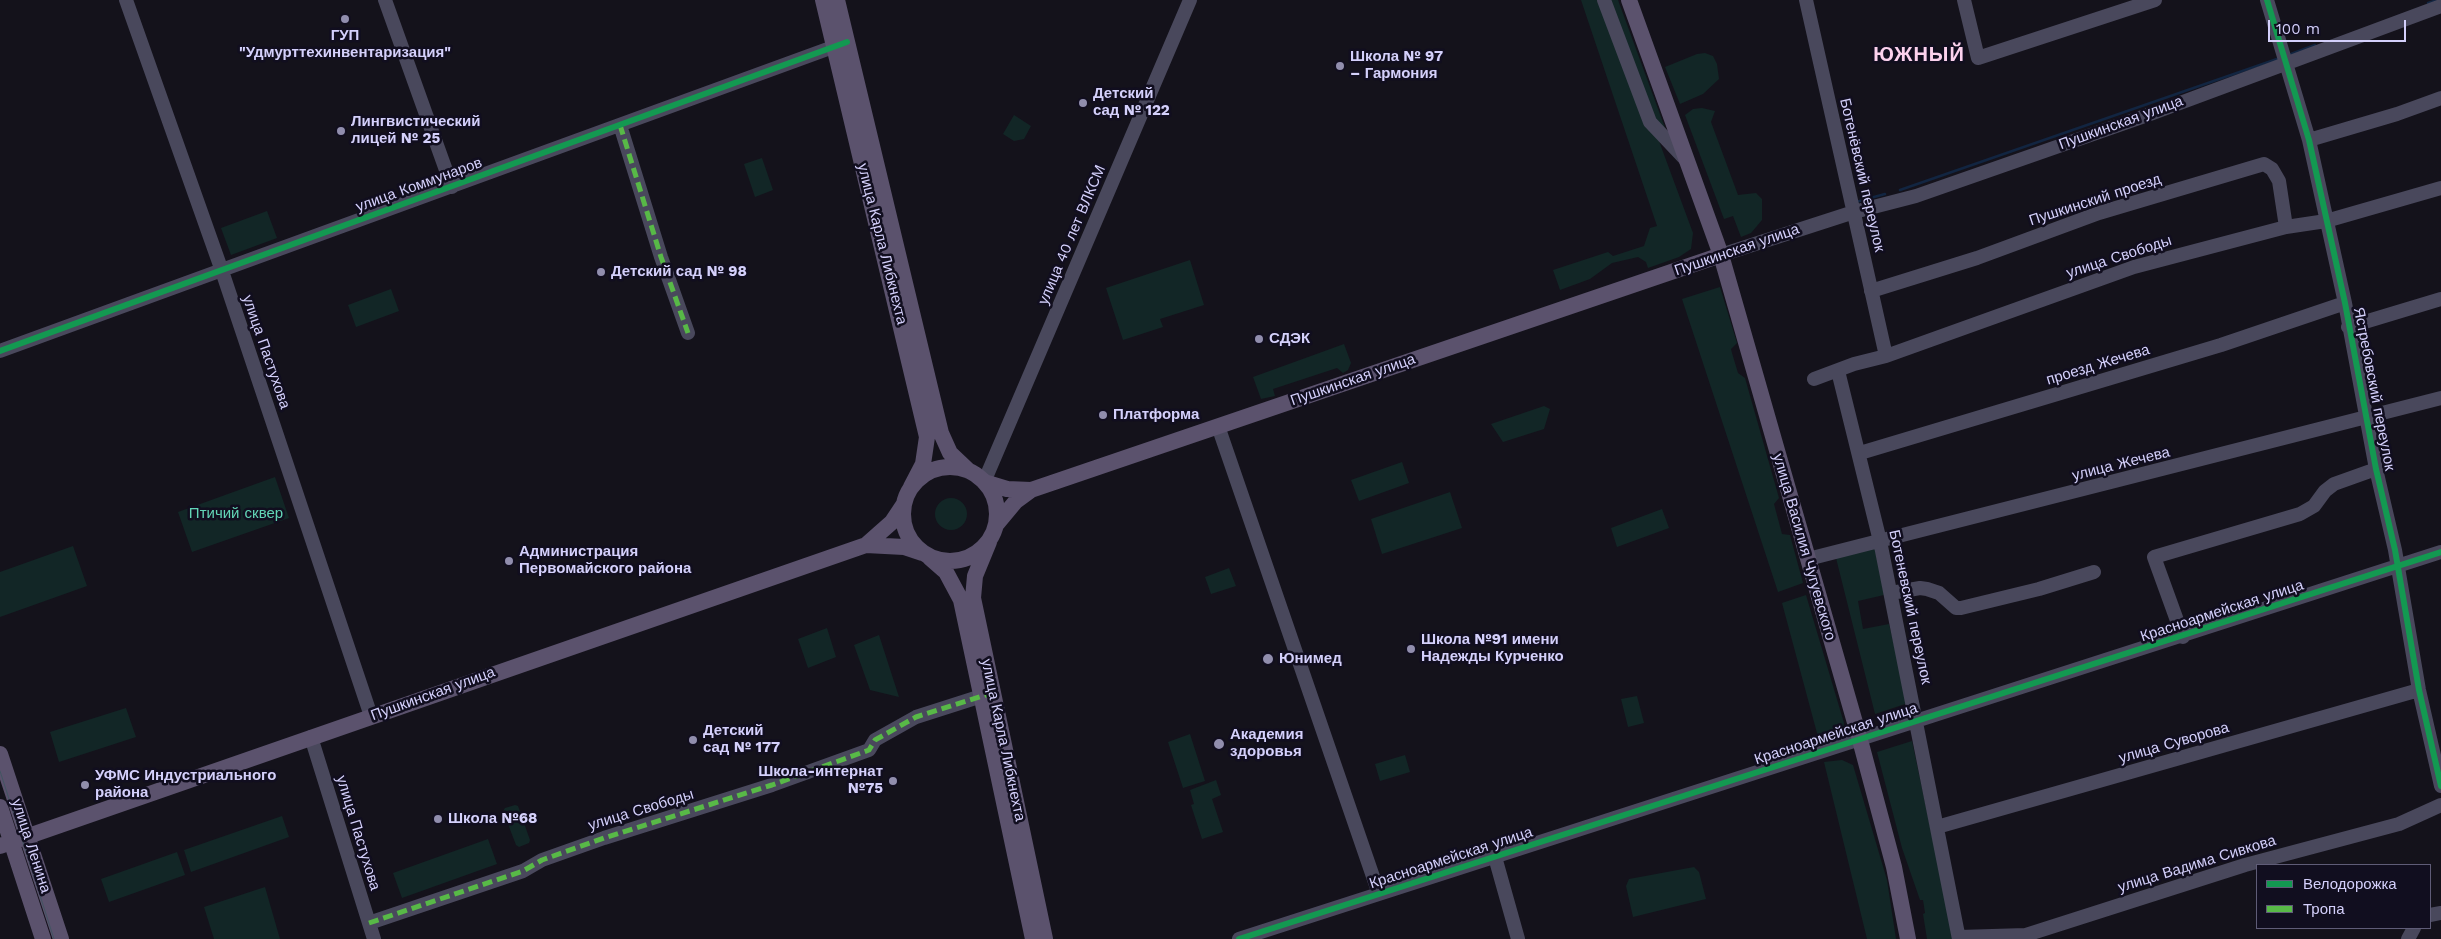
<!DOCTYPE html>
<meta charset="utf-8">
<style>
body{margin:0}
#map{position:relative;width:2441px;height:939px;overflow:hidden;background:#14121b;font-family:"Work Sans",sans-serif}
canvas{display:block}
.legend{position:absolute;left:2256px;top:864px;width:175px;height:65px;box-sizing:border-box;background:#110e1f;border:1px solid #5f5c77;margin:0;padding:6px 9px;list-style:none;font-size:15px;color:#d4d0fb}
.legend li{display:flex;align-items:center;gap:10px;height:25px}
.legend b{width:25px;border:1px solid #5f5c77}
.scale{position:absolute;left:2268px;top:20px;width:138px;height:22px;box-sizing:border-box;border:2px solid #d4d0fb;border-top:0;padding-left:6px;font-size:15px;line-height:18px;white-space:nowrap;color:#d4d0fb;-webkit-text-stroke:4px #110e1f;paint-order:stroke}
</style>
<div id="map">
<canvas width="2441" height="939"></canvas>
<ul class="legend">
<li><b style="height:6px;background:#139951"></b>Велодорожка</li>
<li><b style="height:6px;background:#58b947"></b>Тропа</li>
</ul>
<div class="scale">100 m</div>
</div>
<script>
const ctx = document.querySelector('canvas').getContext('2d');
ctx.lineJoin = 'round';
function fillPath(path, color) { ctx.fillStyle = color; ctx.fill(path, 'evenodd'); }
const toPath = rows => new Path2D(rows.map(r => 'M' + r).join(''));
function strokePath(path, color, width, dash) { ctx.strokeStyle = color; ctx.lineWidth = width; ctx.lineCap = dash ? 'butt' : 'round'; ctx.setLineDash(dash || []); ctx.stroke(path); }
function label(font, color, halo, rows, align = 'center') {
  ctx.font = font + ' "Work Sans",sans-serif'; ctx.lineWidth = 5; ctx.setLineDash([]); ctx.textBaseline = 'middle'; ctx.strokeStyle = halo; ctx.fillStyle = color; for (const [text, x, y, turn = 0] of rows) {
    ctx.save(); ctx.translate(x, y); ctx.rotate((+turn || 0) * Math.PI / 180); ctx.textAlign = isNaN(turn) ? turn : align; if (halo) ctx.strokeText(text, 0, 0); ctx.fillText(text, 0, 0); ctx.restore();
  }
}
const green = toPath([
 [1581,0,1599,0,1659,141,1693,233,1691,249,1679,257,1648,268,1646,262,1638,257,1612,263,1590,279,1560,290,1553,270,1608,252,1613,256,1644,246,1650,228,1657,226],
 [1610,0,1618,0,1668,136,1654,121],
 [1705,53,1713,56,1717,64,1719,79,1703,94,1680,104,1665,67,1697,54],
 [1702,108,1715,111,1711,122,1738,195,1756,193,1762,199,1762,220,1751,233,1741,237,1733,216,1724,219,1685,115,1693,109],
 [1014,115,1031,126,1024,139,1014,141,1003,134],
 [762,158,773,190,755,197,744,164],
 [267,211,277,238,231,255,221,228],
 [1190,260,1204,305,1160,319,1163,327,1123,340,1106,288],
 [1720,287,1737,343,1731,349,1732,353,1738,373,1745,378,1779,498,1774,504,1782,534,1790,535,1803,583,1778,592,1682,299],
 [391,289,399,311,356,327,348,305],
 [1344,344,1351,363,1348,370,1343,373,1337,368,1273,389,1275,396,1261,399,1253,377],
 [1544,406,1550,409,1544,429,1503,442,1491,424],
 [1402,462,1409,483,1359,501,1351,480],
 [275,477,289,518,192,552,178,512],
 [1450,492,1462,528,1382,554,1371,519],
 '935 514a16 16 0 1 1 32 0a16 16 0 1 1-32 0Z',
 [1662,509,1669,528,1617,547,1611,528],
 [73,546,87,586,0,617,0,572],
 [1875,547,1884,595,1858,601,1863,629,1889,624,1908,703,1875,714,1836,558],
 [1229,568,1236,586,1211,594,1205,577],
 [1806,595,1844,723,1843,737,1834,744,1821,748,1782,603],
 [827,628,836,657,808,668,798,639],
 [879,635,899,697,870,690,854,645],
 [1637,696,1644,723,1628,727,1621,699],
 [126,708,136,737,59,762,50,732],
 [1190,734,1205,781,1183,788,1168,742],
 [1912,741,1954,939,1927,939,1923,914,1925,913,1923,900,1920,900,1902,848,1877,752],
 [1405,755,1410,772,1380,781,1375,764],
 [1842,760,1853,765,1887,880,1896,939,1867,939,1824,762],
 [1216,780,1221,795,1212,799,1223,832,1202,839,1191,805,1194,804,1190,790],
 [515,805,518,806,530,840,529,843,519,847,516,845,503,811,505,808],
 [282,816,289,837,191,872,184,850],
 [488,839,497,864,402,898,393,873],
 [177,852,185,875,109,902,101,879],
 [1694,867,1699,872,1706,899,1633,917,1626,886,1629,879],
 [265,887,280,939,214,939,204,907]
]);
const stream = toPath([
 [2428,3,2437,0],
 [2291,54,2315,45],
 [1900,190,2277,59],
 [1856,202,1885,194]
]);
const minor = toPath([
 [126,0,222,271,371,716],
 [385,0,452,187],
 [1604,0,1650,122,1685,159],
 [1806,0,1886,356],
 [1964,0,1978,58,2155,0],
 [2267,0,2309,140,2345,303,2376,469,2395,550,2419,690,2441,786],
 [620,125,661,257,688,333],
 [2309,140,2397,114,2441,98],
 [1721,255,1854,212,1916,196,2145,116,2441,6],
 [1871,291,1977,258,2099,213,2264,164,2272,169,2279,181,2286,227],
 [2348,327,2441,299],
 [0,351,844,43],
 [1838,371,1880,541,1959,939],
 [1814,379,1854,364,1886,356,2134,267,2286,227,2326,221,2441,188],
 [1218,426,1379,894],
 [1860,453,2221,345,2345,303],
 [984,482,1190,0],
 [1808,559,2441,398],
 [1891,593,1920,588,1927,589,1939,593,1956,608,1961,608,2039,589,2094,572],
 [2183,637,2154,557,2300,514,2314,506,2325,491,2334,484,2376,469],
 [311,737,374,939],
 [1937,827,2419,690],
 [1495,857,1518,939],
 [2430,915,2441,913],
 [369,923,523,871,542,860,604,838,772,785,869,750,875,740,916,717,991,693],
 [1959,937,2026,935,2245,865,2399,824,2441,805],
 [1239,939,2441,552],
 [2408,939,2414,928]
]);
const major = toPath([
 [823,0,927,437,923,464,911,487],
 [837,0,941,433,950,453,969,471],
 [1629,0,1721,255,1860,740,1894,867,1908,939],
 '903 514a47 47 0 1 1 94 0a47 47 0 1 1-94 0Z',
 [984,482,1007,489,1031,490],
 [996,525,1016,501,1031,490,1721,255],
 [989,542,975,576,973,598,1045,939],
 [866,545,892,522,904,504],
 [930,558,946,572,961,600,1033,939],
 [0,754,61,939],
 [0,807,43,939],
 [0,846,866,545,904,547,922,553]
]);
const tram = toPath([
 [0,771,54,939]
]);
const quiet = toPath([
 [620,125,661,257,688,333],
 [369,923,523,871,542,860,604,838,772,785,869,750,875,740,916,717,992,693]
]);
const cycleway = toPath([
 [2267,0,2309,140,2345,303,2376,469,2395,550,2419,690,2441,786],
 [0,351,847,42],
 [1239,939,2441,552]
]);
const markers = [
 [345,19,5,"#918ead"],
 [1340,66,5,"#918ead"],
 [1083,103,5,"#918ead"],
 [341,131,5,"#918ead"],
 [601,272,5,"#918ead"],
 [1259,339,5,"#918ead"],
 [1103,415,5,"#918ead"],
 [509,561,5,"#918ead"],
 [1411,649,5,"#918ead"],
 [1268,659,6,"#918ead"],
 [693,740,5,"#918ead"],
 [1219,744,6,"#918ead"],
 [893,781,5,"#918ead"],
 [85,785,5,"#918ead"],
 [438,819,5,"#918ead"]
];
const poiNames = [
 ["ГУП",345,36,"center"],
 ["\"Удмурттехинвентаризация\"",345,53,"center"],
 ["Школа № 97",1350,57],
 ["– Гармония",1350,74],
 ["Детский",1093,94],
 ["сад № 122",1093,111],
 ["Лингвистический",351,122],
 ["лицей № 25",351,139],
 ["Детский сад № 98",611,272],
 ["СДЭК",1269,339],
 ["Платформа",1113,415],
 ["Администрация",519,552],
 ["Первомайского района",519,569],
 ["Школа №91 имени",1421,640],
 ["Надежды Курченко",1421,657],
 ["Юнимед",1279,659],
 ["Детский",703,731],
 ["сад № 177",703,748],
 ["Академия",1230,735],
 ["здоровья",1230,752],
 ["Школа-интернат",883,772,"right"],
 ["№75",883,789,"right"],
 ["УФМС Индустриального",95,776],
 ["района",95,793],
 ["Школа №68",448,819]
];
const streetNames = [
 ["Пушкинская улица",2121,123,-20],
 ["Ботенёвский переулок",1862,175,77],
 ["улица Коммунаров",419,185,-20],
 ["Пушкинский проезд",2095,200,-18],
 ["улица 40 лет ВЛКСМ",1072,235,-67],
 ["улица Карла Либкнехта",882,244,76],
 ["Пушкинская улица",1737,250,-19],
 ["улица Свободы",2119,257,-18],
 ["улица Пастухова",266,352,71],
 ["проезд Жечева",2098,365,-17],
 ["Пушкинская улица",1353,380,-19],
 ["Ястребовский переулок",2374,389,79],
 ["улица Жечева",2121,464,-14],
 ["улица Василия Чугуевского",1804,547,74],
 ["Ботеневский переулок",1910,607,78],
 ["Красноармейская улица",2222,611,-18],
 ["Пушкинская улица",433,694,-20],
 ["Красноармейская улица",1836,734,-18],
 ["улица Карла Либкнехта",1003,740,78],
 ["улица Суворова",2174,743,-16],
 ["улица Свободы",641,810,-17],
 ["улица Пастухова",358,833,73],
 ["улица Ленина",31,846,72],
 ["Красноармейская улица",1451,858,-18],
 ["улица Вадима Сивкова",2197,864,-17]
];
const parkNames = [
 ["Птичий сквер",236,514]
];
const districtNames = [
 ["ЮЖНЫЙ",1919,55]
];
fillPath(green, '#122626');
strokePath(stream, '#122541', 2.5);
strokePath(minor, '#49485c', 14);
strokePath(major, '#5b526d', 16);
strokePath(tram, '#425562', 1);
strokePath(quiet, '#58b947', 5, [10, 5]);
strokePath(cycleway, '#139951', 6);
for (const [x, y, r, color] of markers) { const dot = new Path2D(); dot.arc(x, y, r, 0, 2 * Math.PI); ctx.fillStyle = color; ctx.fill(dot); strokePath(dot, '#110e1f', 2); }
label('bold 15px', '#d4d0fb', '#110e1f', poiNames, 'left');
label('15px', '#d4d0fb', '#110e1f', streetNames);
label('15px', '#62d5b6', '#110e1f', parkNames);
ctx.letterSpacing = '1px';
label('bold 20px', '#fcd2ed', '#110e1f', districtNames);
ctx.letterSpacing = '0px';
</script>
